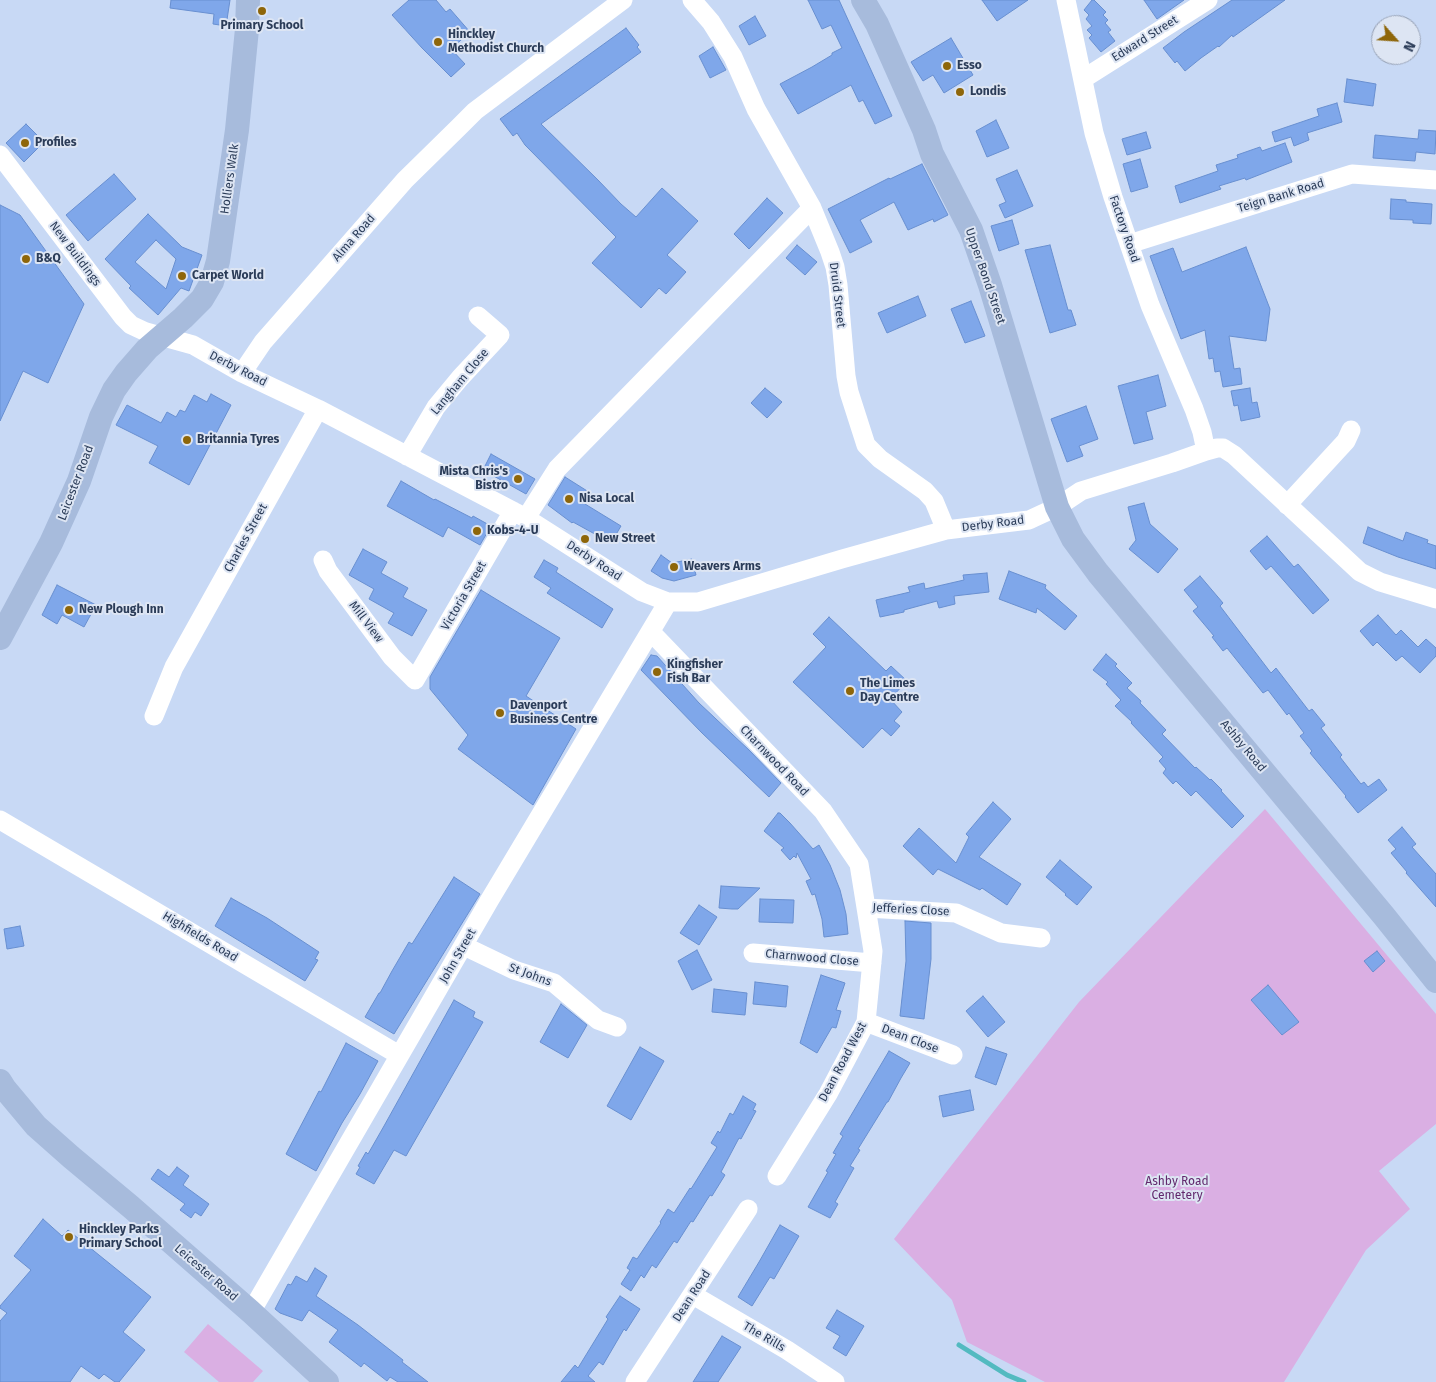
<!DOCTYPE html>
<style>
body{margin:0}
#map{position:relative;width:1436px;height:1382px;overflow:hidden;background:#c8d9f5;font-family:"Fira Sans",sans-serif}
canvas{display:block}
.north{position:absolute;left:1371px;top:15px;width:50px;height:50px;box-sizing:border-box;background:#dde5f3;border:1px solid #96a1b5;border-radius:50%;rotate:116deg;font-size:14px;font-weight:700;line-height:20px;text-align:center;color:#2b3c58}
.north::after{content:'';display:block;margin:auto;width:18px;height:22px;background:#8e660a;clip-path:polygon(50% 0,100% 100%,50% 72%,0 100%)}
</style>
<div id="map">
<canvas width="1436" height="1382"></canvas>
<div class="north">N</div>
</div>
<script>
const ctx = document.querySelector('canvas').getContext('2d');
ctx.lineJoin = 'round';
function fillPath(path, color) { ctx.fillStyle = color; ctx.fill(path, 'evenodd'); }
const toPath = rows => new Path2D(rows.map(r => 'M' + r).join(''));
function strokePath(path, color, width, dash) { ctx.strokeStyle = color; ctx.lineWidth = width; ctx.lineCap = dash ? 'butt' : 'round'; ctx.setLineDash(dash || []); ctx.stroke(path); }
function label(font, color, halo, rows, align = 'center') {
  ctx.font = font + ' "Fira Sans",sans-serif'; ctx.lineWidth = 4; ctx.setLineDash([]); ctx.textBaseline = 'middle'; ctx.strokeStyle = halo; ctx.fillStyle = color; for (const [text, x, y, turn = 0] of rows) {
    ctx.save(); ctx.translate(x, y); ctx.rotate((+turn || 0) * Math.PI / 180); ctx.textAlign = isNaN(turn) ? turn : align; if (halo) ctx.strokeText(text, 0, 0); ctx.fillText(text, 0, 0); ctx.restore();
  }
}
const green = toPath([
 [1265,809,1436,1014,1436,1124,1379,1171,1410,1209,1366,1250,1284,1382,1045,1382,967,1342,952,1300,894,1239,1079,1002],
 [208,1324,263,1371,253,1382,219,1382,184,1352]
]);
const stream = toPath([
 [959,1345,1007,1375,1024,1382]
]);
const building = toPath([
 [171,0,230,0,226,26,213,24,214,14,170,8,171,0],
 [409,0,436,0,446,12,450,9,470,32,451,49,465,64,451,77,422,48,392,15,409,0],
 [808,0,839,0,892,116,875,124,863,100,859,102,851,85,798,114,780,84,812,67,832,55,832,53,842,48,831,25,822,29,808,0],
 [982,0,1028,0,997,21,982,0],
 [1092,0,1094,0,1106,12,1103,15,1108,20,1105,23,1111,30,1108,32,1115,41,1101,52,1089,38,1092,35,1087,30,1092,26,1086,19,1089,15,1084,10,1092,0],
 [1144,0,1184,0,1157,19,1144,0],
 [1232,0,1285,0,1233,37,1232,35,1219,47,1218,46,1201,58,1185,71,1177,61,1175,63,1163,48,1184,32,1232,0],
 [755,16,766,36,749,45,739,26,755,16],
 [626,28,639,45,637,47,641,52,541,124,598,180,621,204,636,217,662,188,698,221,667,255,686,272,666,294,659,288,641,308,592,263,616,237,525,145,517,133,513,136,500,119,626,28],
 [951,38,973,75,944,93,933,75,923,81,911,62,951,38],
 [713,47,726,70,710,78,699,56,713,47],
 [1347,79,1376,84,1373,106,1344,102,1347,79],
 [1337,103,1342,122,1307,133,1309,140,1294,146,1291,137,1275,142,1272,132,1319,116,1317,109,1337,103],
 [996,120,1009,148,987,157,976,131,996,120],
 [26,124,44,142,24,162,6,143,26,124],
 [1419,130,1436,131,1435,154,1416,152,1415,161,1373,158,1375,135,1418,139,1419,130],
 [1146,132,1151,148,1127,155,1122,139,1146,132],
 [1285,143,1292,162,1246,180,1245,178,1219,186,1221,189,1180,203,1175,186,1218,171,1216,165,1238,158,1237,155,1260,147,1262,151,1285,143],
 [1140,159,1148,187,1131,192,1123,164,1140,159],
 [922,164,948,215,934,222,933,219,908,230,894,202,860,220,872,242,850,253,828,209,889,178,890,179,922,164],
 [1017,170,1033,206,1005,218,999,205,1006,202,996,179,1017,170],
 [114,174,136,199,88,241,66,215,114,174],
 [767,198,783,213,749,249,734,234,767,198],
 [1391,199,1406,200,1406,202,1432,204,1431,224,1413,223,1413,220,1390,219,1391,199],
 [0,205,20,215,84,304,48,383,23,371,0,421,0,205],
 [148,214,182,247,202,255,189,291,181,288,158,315,129,288,131,286,105,259,148,214],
 [156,240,176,259,166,289,135,262,156,240],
 [1012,220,1019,244,999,251,991,226,1012,220],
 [797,245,817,262,805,275,786,258,797,245],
 [1050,245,1068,310,1071,310,1076,325,1050,333,1025,250,1050,245],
 [1246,247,1270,309,1266,341,1229,336,1234,369,1240,368,1242,384,1223,387,1220,371,1215,372,1213,358,1209,359,1205,330,1181,339,1150,256,1173,248,1182,272,1246,247],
 [918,296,926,316,887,333,878,313,918,296],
 [971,301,985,336,965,343,951,309,971,301],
 [1158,375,1166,406,1146,412,1153,439,1134,444,1118,386,1158,375],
 [765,388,782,402,767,418,751,403,765,388],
 [1250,388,1252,403,1257,402,1260,417,1241,421,1238,405,1234,406,1231,391,1250,388],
 [211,394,231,405,189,485,149,463,158,446,116,425,127,405,161,423,167,412,176,417,180,410,185,412,194,395,207,402,211,394],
 [1086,406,1098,439,1079,446,1083,456,1067,462,1051,419,1086,406],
 [491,454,535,479,526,494,483,470,491,454],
 [565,477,592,494,585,504,621,526,611,543,573,522,572,523,548,505,565,477],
 [401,481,434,500,435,499,472,518,473,516,491,526,480,545,448,527,443,537,387,506,401,481],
 [1144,503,1150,524,1178,549,1158,573,1129,549,1136,540,1128,507,1144,503],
 [1368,527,1403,541,1406,532,1428,540,1427,543,1436,546,1436,569,1398,557,1363,543,1368,527],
 [1267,536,1294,567,1298,564,1329,600,1313,614,1271,566,1266,570,1250,551,1267,536],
 [363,549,387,562,381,573,408,588,403,597,427,610,412,636,388,623,394,613,369,599,374,589,349,575,363,549],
 [661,555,672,563,692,559,696,575,674,581,662,578,651,571,661,555],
 [544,560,558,568,556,572,613,609,602,628,547,593,551,588,534,577,544,560],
 [1009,571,1046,585,1045,588,1077,616,1065,630,1037,608,1036,613,999,599,1009,571],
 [987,573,989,592,954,596,955,604,939,608,937,601,904,610,904,612,880,617,876,600,910,592,908,587,924,583,925,589,964,580,963,575,987,573],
 [1200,576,1223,603,1220,606,1271,673,1276,668,1309,711,1312,709,1325,725,1321,728,1342,755,1340,757,1361,784,1364,782,1368,787,1379,779,1387,790,1358,813,1345,797,1346,796,1310,753,1312,751,1300,736,1304,733,1289,713,1287,715,1268,690,1263,693,1227,648,1223,651,1212,637,1214,636,1193,611,1198,607,1184,590,1200,576],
 [57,585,96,605,84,627,62,615,57,624,42,615,57,585],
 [481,590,560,638,526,696,576,729,533,805,458,749,468,735,430,689,430,677,481,590],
 [1378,615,1396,635,1401,630,1418,647,1426,639,1436,648,1436,656,1420,673,1402,656,1396,661,1377,642,1373,646,1360,631,1378,615],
 [829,617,886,671,891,666,907,681,890,699,902,712,894,721,900,726,891,736,882,728,863,748,793,682,826,647,813,634,829,617],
 [1106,654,1117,664,1115,666,1132,683,1127,688,1141,701,1140,703,1166,730,1162,734,1195,768,1196,767,1210,780,1211,779,1222,790,1221,791,1244,816,1232,828,1196,791,1191,796,1176,781,1173,784,1163,773,1166,769,1159,761,1163,757,1131,723,1132,722,1115,706,1121,700,1106,684,1108,682,1093,670,1106,654],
 [651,655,657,656,699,703,749,750,781,783,769,797,702,733,641,670,651,655],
 [993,802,1011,819,979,857,1021,884,1007,905,982,888,980,890,938,869,933,875,903,846,919,828,956,863,969,837,966,834,993,802],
 [778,813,780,813,790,823,813,849,819,845,830,865,840,890,846,914,848,934,824,937,822,919,815,894,812,895,806,881,811,879,797,853,796,858,794,856,790,860,781,850,784,848,764,831,778,813],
 [1402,827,1416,844,1412,847,1436,874,1436,907,1406,873,1407,872,1391,853,1396,849,1388,840,1402,827],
 [1060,860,1092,887,1077,905,1065,895,1066,894,1046,877,1060,860],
 [454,877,480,894,394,1034,365,1017,379,993,380,993,392,971,409,942,412,944,454,877],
 [721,886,738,887,760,888,738,909,732,909,719,908,721,886],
 [231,898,267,918,319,952,315,959,318,960,305,981,215,926,231,898],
 [760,899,794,900,793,923,759,922,760,899],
 [699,905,717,917,699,945,680,933,699,905],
 [905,921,931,923,931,959,924,1019,900,1016,906,961,905,921],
 [20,926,24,946,7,949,4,929,20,926],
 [697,950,712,980,692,990,678,961,697,950],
 [1377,951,1385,961,1373,972,1364,961,1377,951],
 [821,975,845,983,836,1010,841,1011,836,1028,832,1027,817,1053,800,1043,821,975],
 [755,982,788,986,786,1007,753,1004,755,982],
 [1268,985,1299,1022,1282,1035,1251,1000,1268,985],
 [714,989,747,993,745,1015,712,1012,714,989],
 [983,996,1005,1022,988,1037,966,1011,983,996],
 [454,1000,475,1012,473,1017,483,1022,406,1156,394,1150,374,1184,356,1174,360,1167,358,1166,366,1152,368,1154,384,1126,454,1000],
 [561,1004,587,1025,568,1058,540,1042,561,1004],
 [346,1043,378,1061,360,1094,342,1123,316,1171,286,1154,319,1091,321,1092,346,1043],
 [640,1047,664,1061,631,1120,607,1106,640,1047],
 [986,1047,1007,1054,996,1085,975,1077,986,1047],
 [889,1051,910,1063,901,1078,888,1102,887,1102,858,1149,860,1150,850,1166,854,1168,835,1202,838,1204,830,1218,808,1207,828,1172,826,1171,836,1154,833,1153,843,1136,840,1134,889,1051],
 [970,1090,974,1110,943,1117,939,1096,970,1090],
 [743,1096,756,1104,753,1110,756,1111,741,1139,739,1138,721,1172,725,1175,712,1196,710,1195,693,1222,691,1221,677,1243,674,1241,656,1268,652,1265,644,1278,641,1275,631,1291,621,1284,630,1270,627,1268,633,1257,637,1259,661,1223,660,1222,668,1209,674,1213,690,1188,691,1189,717,1147,711,1143,718,1131,720,1133,730,1113,733,1115,743,1096],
 [177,1167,189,1176,183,1185,209,1204,201,1216,195,1212,191,1218,180,1210,185,1204,151,1179,158,1169,169,1177,177,1167],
 [43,1219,62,1236,68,1230,151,1297,123,1332,145,1350,119,1382,115,1382,104,1374,99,1379,81,1366,70,1382,0,1382,0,1321,7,1313,0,1308,0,1306,31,1270,14,1256,43,1219],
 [780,1225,799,1236,774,1279,770,1277,752,1306,738,1297,759,1262,780,1225],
 [315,1268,327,1276,316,1296,358,1325,403,1360,402,1362,428,1382,398,1382,390,1377,387,1381,364,1363,361,1367,329,1342,338,1330,309,1310,302,1321,280,1313,275,1309,288,1284,291,1285,296,1276,307,1282,315,1268],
 [620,1296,640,1309,626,1331,624,1329,603,1365,599,1362,588,1376,595,1382,561,1382,575,1365,578,1368,608,1319,606,1317,620,1296],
 [837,1310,864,1326,846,1356,833,1348,840,1336,826,1328,837,1310],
 [722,1336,741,1347,718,1382,693,1382,722,1336]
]);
const minor = toPath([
 [692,0,711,22,733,57,756,109,812,208,830,252,835,267,838,285,846,376,849,392,866,445,880,459,925,491,934,501,946,530],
 [1066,0,1094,133,1113,197,1150,305,1194,409,1202,432,1206,451],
 [1083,79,1208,0],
 [0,155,123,317,131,325,146,332,193,345,242,373,318,409,526,518,642,592,668,602,698,602,842,559,946,530,1029,520,1057,507,1081,491,1172,463,1206,451,1217,448,1223,448,1234,455,1360,572,1380,582,1436,599],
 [1129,244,1352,174,1436,180],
 [242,373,263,342,405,180,459,127,475,111,623,0],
 [407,456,436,407,460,378,500,335,478,316],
 [1287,505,1346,441,1351,430],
 [526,518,557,469,812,208],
 [323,560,328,571,392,657,415,680,513,511],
 [651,632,823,811,859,864,873,951,866,1022,828,1094,777,1176],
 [154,716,174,667,318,409],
 [0,820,399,1055],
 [866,908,956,913,1001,933,1041,938],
 [464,946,514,970,554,983,598,1020,617,1027],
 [753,953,872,963],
 [866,1022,953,1055],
 [693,1295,787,1350,835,1382],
 [251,1312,489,901,668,602],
 [635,1382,748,1209]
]);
const major = toPath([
 [863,0,877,24,924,130,932,154,971,230,990,285,1057,507,1073,539,1098,573,1384,916,1436,981],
 [0,638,51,543,79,481,101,417,114,390,126,373,147,349,183,318,202,299,212,282,218,261,237,130,247,29,248,0],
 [0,1081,5,1089,36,1126,71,1157,131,1207,251,1312,327,1382]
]);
const markers = [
 [262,11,5,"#8e660a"],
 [438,42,5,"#8e660a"],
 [947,66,5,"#8e660a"],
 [960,92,5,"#8e660a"],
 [25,143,5,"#8e660a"],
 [26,259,5,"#8e660a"],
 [182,276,5,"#8e660a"],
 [187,440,5,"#8e660a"],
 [518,479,5,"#8e660a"],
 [569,499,5,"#8e660a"],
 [477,531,5,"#8e660a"],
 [585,539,5,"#8e660a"],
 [674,567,5,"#8e660a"],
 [69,610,5,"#8e660a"],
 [657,672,5,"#8e660a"],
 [850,691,5,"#8e660a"],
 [500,713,5,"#8e660a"],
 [69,1237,5,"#8e660a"]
];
const poiNames = [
 ["Primary School",262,26,"center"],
 ["Hinckley",448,35],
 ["Methodist Church",448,49],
 ["Esso",957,66],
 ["Londis",970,92],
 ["Profiles",35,143],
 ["B&Q",36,259],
 ["Carpet World",192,276],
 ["Britannia Tyres",197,440],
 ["Mista Chris's",508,472,"right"],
 ["Bistro",508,486,"right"],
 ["Nisa Local",579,499],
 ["Kobs-4-U",487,531],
 ["New Street",595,539],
 ["Weavers Arms",684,567],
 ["New Plough Inn",79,610],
 ["Kingfisher",667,665],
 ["Fish Bar",667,679],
 ["The Limes",860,684],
 ["Day Centre",860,698],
 ["Davenport",510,706],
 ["Business Centre",510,720],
 ["Hinckley Parks",79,1230],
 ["Primary School",79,1244]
];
const streetNames = [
 ["Edward Street",1145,39,-32],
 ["Holliers Walk",230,179,-82],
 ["Teign Bank Road",1281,196,-17],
 ["Factory Road",1124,229,71],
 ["Alma Road",354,238,-49],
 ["New Buildings",75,254,53],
 ["Upper Bond Street",985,276,71],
 ["Druid Street",837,295,83],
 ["Derby Road",238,369,27],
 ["Langham Close",460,382,-50],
 ["Leicester Road",76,483,-69],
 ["Derby Road",993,524,-7],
 ["Charles Street",246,538,-61],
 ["Derby Road",594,561,33],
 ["Victoria Street",464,596,-60],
 ["Mill View",366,622,53],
 ["Ashby Road",1243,746,50],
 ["Charnwood Road",774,761,46],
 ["Jefferies Close",911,910,3],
 ["Highfields Road",200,937,31],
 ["John Street",458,956,-60],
 ["Charnwood Close",812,958,5],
 ["St Johns",530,975,20],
 ["Dean Close",910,1039,21],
 ["Dean Road West",843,1062,-62],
 ["Leicester Road",206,1273,41],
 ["Dean Road",692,1296,-57],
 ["The Rills",764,1337,30]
];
const parkNames = [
 ["Ashby Road",1177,1182],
 ["Cemetery",1177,1196]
];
fillPath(green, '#daafe3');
strokePath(stream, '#53bac0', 5);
fillPath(building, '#7fa7ea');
strokePath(building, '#688fd0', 1);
strokePath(minor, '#fff', 19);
strokePath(major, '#a7bbdc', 24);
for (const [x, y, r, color] of markers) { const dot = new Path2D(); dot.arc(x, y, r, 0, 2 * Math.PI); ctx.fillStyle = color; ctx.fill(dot); strokePath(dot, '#dde5f3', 2); }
label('bold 12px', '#2b3c58', '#dde5f3', poiNames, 'left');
label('12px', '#2b3c58', '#dde5f3', streetNames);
label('12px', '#62296d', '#dde5f3', parkNames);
</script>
